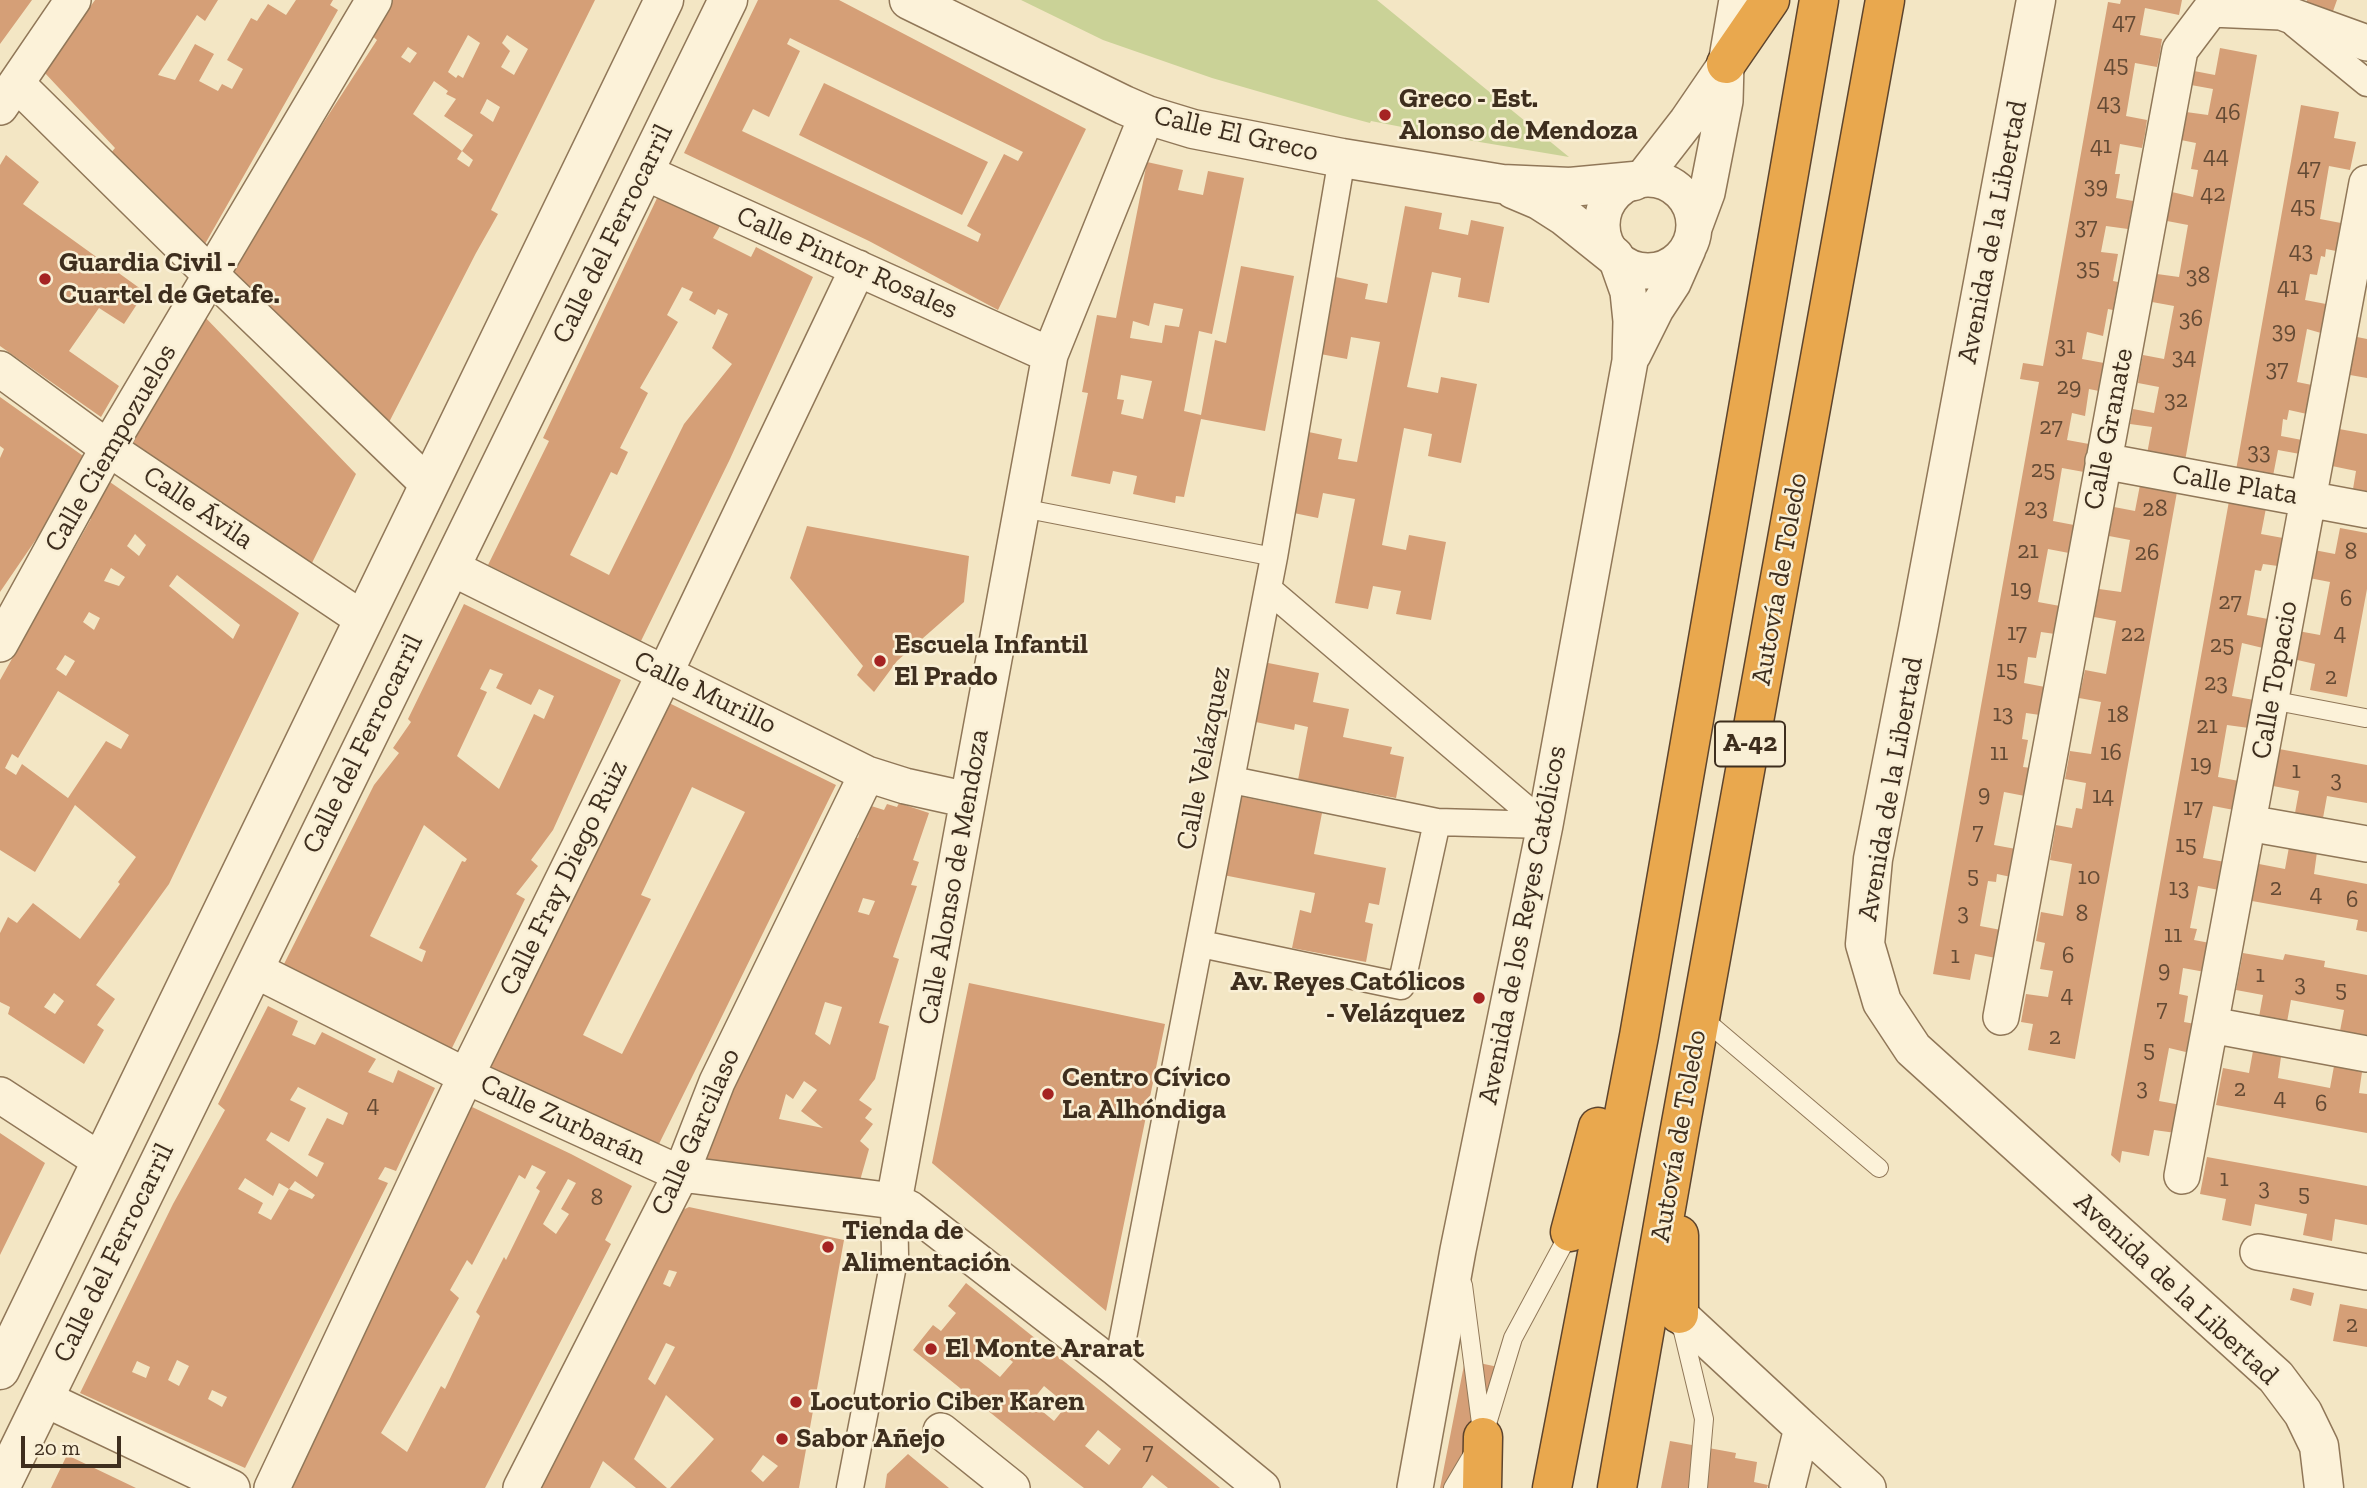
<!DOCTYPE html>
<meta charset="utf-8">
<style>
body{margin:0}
#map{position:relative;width:2367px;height:1488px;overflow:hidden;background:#f3e6c4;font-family:"Zilla Slab",serif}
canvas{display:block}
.scale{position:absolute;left:21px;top:1436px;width:100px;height:32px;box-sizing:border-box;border:4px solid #3e2e1e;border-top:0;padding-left:9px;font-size:21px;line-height:24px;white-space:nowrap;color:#3e2e1e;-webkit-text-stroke:5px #f9efd5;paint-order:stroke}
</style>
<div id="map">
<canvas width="2367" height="1488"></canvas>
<div class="scale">20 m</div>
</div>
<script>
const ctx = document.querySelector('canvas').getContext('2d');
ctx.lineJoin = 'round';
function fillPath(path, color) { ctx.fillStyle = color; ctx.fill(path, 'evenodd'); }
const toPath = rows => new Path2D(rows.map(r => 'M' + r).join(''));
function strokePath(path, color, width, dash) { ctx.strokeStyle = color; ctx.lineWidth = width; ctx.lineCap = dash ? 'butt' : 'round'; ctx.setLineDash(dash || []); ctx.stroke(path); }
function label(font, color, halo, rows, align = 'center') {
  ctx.font = font + ' "Zilla Slab",serif'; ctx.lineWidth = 5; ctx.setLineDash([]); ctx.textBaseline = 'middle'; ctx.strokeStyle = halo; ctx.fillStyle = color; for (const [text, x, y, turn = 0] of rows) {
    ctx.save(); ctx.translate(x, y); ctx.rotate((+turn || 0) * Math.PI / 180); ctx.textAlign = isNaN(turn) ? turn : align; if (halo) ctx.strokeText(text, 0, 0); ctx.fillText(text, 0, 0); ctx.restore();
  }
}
const green = toPath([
 [1021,0,1377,0,1569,157,1402,129,1402,127,1371,121,1370,123,1340,115,1212,78,1103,40]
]);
const building = toPath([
 [0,0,32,0,0,44],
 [95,0,218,0,205,21,197,15,158,75,175,80,195,44,214,54,199,81,218,91,222,84,232,89,243,69,227,60,251,18,257,21,268,4,286,15,296,0,333,0,330,5,338,10,205,244,111,153,115,148,44,72],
 [383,0,595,0,491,210,498,214,476,253,384,432,226,270,303,141,309,145,377,40,364,29],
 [468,35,480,43,463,78,458,75,456,78,448,72],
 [507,35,528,49,514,75,501,67,510,51,502,43],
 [408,47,417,53,410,63,401,57],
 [434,81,448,91,446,94,456,99,444,116,473,135,462,151,473,160,469,167,457,159,462,151,413,114],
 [487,99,500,107,493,122,480,113],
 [758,0,839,0,1086,129,998,310,869,241,684,153],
 [790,38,1023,152,1018,161,1004,154,967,226,981,234,978,242,742,131,753,109,769,117,800,51,787,44],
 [2121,0,2182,0,2179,15,2145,8,2140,35,2162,39,2160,53,2157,67,2135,63,2126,116,2147,120,2145,134,2142,148,2120,144,2115,174,2120,174,2116,198,2133,201,2128,229,2106,226,2101,252,2118,254,2113,281,2118,282,2113,310,2108,309,2103,336,2087,332,2082,359,2104,363,2099,391,2089,389,2085,416,2072,413,2067,440,2089,444,2084,472,2062,468,2053,521,2074,525,2072,539,2069,553,2048,549,2038,602,2060,606,2055,634,2041,632,2036,658,2028,657,2024,683,2045,687,2040,715,2026,713,2022,739,2028,740,2023,767,2031,768,2025,796,2004,792,1994,845,2016,849,2011,877,1997,874,1996,882,1988,881,1980,926,2001,930,1996,958,1975,954,1970,980,1933,974,2039,382,2020,379,2023,363,2043,366,2108,2,2120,4],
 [2307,0,2337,0,2332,14,2305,5],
 [2220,48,2257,55,2185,461,2147,454,2152,427,2130,424,2133,409,2154,413,2159,387,2138,383,2140,369,2143,355,2164,359,2174,306,2152,302,2157,274,2179,277,2188,225,2167,221,2172,192,2193,197,2198,170,2191,169,2196,143,2181,140,2186,112,2208,115,2213,89,2191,85,2194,71,2215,75],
 [824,83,988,162,962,215,799,135],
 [2301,105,2339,112,2334,138,2356,142,2350,170,2329,166,2320,219,2341,223,2336,251,2326,249,2325,257,2321,256,2317,275,2310,274,2305,300,2326,304,2321,333,2307,329,2297,382,2312,385,2307,414,2289,410,2287,420,2283,419,2281,436,2302,440,2300,454,2278,450,2273,476,2236,470],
 [6,155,39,182,23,204,145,292,124,324,99,308,69,351,119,386,101,417,0,346,0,165],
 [1147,162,1183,170,1178,190,1203,195,1208,171,1244,178,1212,334,1199,331,1184,411,1201,415,1215,340,1226,343,1241,266,1294,276,1265,431,1201,419,1184,497,1176,496,1175,503,1133,494,1137,476,1113,471,1110,484,1071,476,1088,393,1082,392,1097,315,1116,318],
 [1154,303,1183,309,1179,327,1165,325,1162,343,1130,338,1133,321,1149,326],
 [1121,375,1152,381,1143,419,1121,414,1124,400,1117,399],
 [659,194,720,226,713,238,751,257,756,247,813,277,730,459,641,641,488,565,549,441,543,438],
 [682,287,693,292,689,300,715,315,718,309,728,314,712,348,732,364,684,424,609,575,570,555,611,472,617,475,628,452,620,448,648,393,640,388,678,322,667,315],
 [1405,206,1442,213,1439,229,1468,235,1471,220,1504,227,1489,303,1458,297,1461,278,1432,272,1407,387,1438,393,1441,377,1477,384,1461,463,1428,456,1432,434,1404,428,1382,545,1406,550,1409,535,1446,542,1431,620,1396,614,1401,591,1373,586,1368,609,1335,603,1355,499,1323,493,1318,518,1289,512,1304,431,1342,439,1338,459,1357,462,1380,342,1351,337,1347,359,1315,353,1331,276,1368,284,1365,299,1387,303],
 [202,314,356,474,310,567,126,439],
 [2357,337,2367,339,2367,378,2350,375],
 [0,397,86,458,65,497,0,592,0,458,4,449,0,446],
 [2339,429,2367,434,2367,492,2353,489,2356,471,2332,466],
 [107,480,299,613,169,884,96,985,115,999,97,1025,104,1030,84,1064,8,1014,10,1007,0,1002,0,933,8,917,17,923,33,903,80,939,120,884,118,882,136,857,75,805,35,872,0,850,0,680,91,519,86,516],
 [135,534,146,545,139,556,127,546],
 [111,568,125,577,119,586,104,581],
 [177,575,240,625,233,639,169,586],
 [89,612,100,618,94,630,83,622],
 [65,655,75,661,66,676,56,669],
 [58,691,129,735,121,749,106,741,68,798,22,764,16,775,5,768,12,754,18,758],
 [54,993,64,1001,55,1014,44,1007],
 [2140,485,2177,492,2075,1059,2028,1050,2033,1024,2021,1022,2026,994,2048,997,2053,971,2040,969,2045,943,2036,941,2041,912,2063,916,2072,864,2050,860,2056,825,2072,828,2076,808,2082,809,2086,783,2065,779,2070,751,2091,754,2101,702,2079,698,2085,670,2106,674,2116,621,2094,617,2099,589,2121,592,2130,540,2109,536,2114,507,2135,511],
 [2229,501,2266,508,2261,534,2283,538,2278,566,2263,564,2261,571,2255,570,2247,615,2268,619,2263,648,2242,643,2232,696,2254,700,2249,728,2227,725,2218,777,2239,781,2234,810,2213,806,2203,858,2225,862,2219,890,2198,886,2190,928,2197,929,2194,940,2210,943,2205,972,2183,968,2179,994,2188,996,2184,1022,2195,1024,2190,1053,2169,1048,2159,1101,2181,1105,2176,1133,2154,1130,2149,1156,2122,1151,2120,1163,2111,1155],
 [807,526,969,556,964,602,897,661,874,692,857,675,863,666,790,578],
 [2340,528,2367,533,2367,589,2347,697,2310,690,2315,664,2293,659,2298,631,2320,635,2330,582,2309,578,2314,550,2335,554],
 [464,604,621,680,553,830,531,860,538,866,516,894,525,899,451,1050,283,966,374,785,399,753,393,748,411,722,408,719],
 [490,669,503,674,496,688,531,705,539,689,554,696,544,719,534,714,499,789,457,756,487,692,480,689],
 [424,825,467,859,465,862,462,861,419,948,426,951,422,962,370,936],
 [1258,661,1319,673,1313,702,1349,709,1343,737,1392,747,1390,754,1404,757,1396,798,1298,780,1308,727,1295,724,1294,730,1246,720],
 [667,702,836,785,656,1150,489,1067,588,868],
 [692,787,745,812,622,1054,583,1035,651,899,641,895],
 [2279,749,2367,765,2367,803,2327,796,2323,818,2295,813,2299,791,2273,786],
 [1233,795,1322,813,1314,854,1386,868,1379,905,1369,903,1365,922,1373,924,1366,962,1292,948,1300,910,1311,913,1315,893,1218,874],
 [899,803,929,813,913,860,919,862,911,885,917,886,893,957,899,959,879,1023,889,1026,875,1079,859,1100,872,1109,865,1118,873,1124,860,1141,869,1149,857,1191,695,1159,814,914,819,915,843,843,850,836,858,838,868,805,884,810,887,804,897,807],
 [863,898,875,901,869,915,858,912],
 [825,1002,842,1007,830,1045,815,1034],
 [804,1081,817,1090,801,1111,823,1128,779,1119,786,1094,793,1099],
 [2289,847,2317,852,2314,874,2367,884,2367,932,2356,930,2358,920,2252,901,2259,864,2285,869],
 [2243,953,2283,960,2285,954,2325,961,2324,967,2367,975,2367,1036,2340,1031,2344,1010,2291,1000,2287,1022,2259,1017,2263,995,2236,990],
 [969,983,1165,1024,1106,1311,932,1163],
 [268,1006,298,1021,292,1035,315,1045,322,1032,376,1059,368,1072,393,1083,398,1070,435,1088,396,1171,385,1167,378,1179,388,1183,245,1468,80,1393,173,1204,225,1110,218,1104],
 [298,1087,348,1113,343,1125,327,1118,308,1155,324,1163,317,1177,266,1140,271,1132,289,1142,306,1108,290,1100],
 [245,1178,273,1196,279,1183,289,1189,295,1181,315,1195,312,1199,289,1189,271,1220,258,1213,263,1203,238,1189],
 [177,1360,189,1366,179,1386,168,1380],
 [137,1361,150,1367,146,1378,132,1372],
 [212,1390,227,1397,222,1407,208,1399],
 [2253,1051,2281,1057,2278,1078,2330,1088,2334,1066,2362,1072,2359,1093,2367,1094,2367,1133,2216,1105,2223,1068,2249,1073],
 [470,1106,571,1154,632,1186,605,1240,611,1244,485,1488,283,1488],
 [532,1165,546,1172,536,1188,540,1191,506,1260,504,1257,476,1312,480,1316,445,1389,441,1386,407,1452,381,1433,459,1298,450,1290,467,1260,472,1265,519,1175,525,1179],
 [568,1179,576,1183,561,1209,569,1214,556,1234,543,1224],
 [0,1133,45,1163,0,1255],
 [2207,1157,2367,1186,2367,1225,2335,1219,2332,1241,2303,1235,2307,1214,2255,1204,2251,1226,2222,1220,2226,1199,2200,1194],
 [689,1207,844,1240,799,1488,670,1488,714,1439,666,1395,634,1459,667,1488,636,1488,603,1461,590,1488,538,1488,672,1215],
 [669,1270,677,1272,670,1287,663,1284],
 [666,1343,675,1347,655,1385,648,1379],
 [763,1455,778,1466,763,1482,751,1471],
 [966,1283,1076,1371,1220,1488,1168,1488,1152,1475,1142,1488,1084,1488,1076,1482,913,1350,933,1325,941,1331,956,1313,948,1306],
 [989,1343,1013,1362,1000,1377,976,1358],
 [1044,1386,1067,1405,1054,1421,1031,1402],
 [1098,1430,1121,1449,1109,1465,1085,1446],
 [2293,1288,2314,1293,2311,1306,2290,1300],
 [2340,1304,2367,1309,2367,1347,2333,1341],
 [1465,1360,1503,1368,1480,1488,1440,1488],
 [1670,1441,1736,1453,1735,1458,1757,1462,1754,1482,1768,1485,1767,1488,1661,1488],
 [908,1454,932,1474,949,1488,885,1488,887,1474],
 [67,1455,136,1488,51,1488]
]);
const service = toPath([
 [1022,508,1274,557],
 [2271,700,2365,718],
 [1700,1016,1879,1168],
 [1463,1285,1482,1431],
 [1681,1323,1704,1419,1698,1488],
 [1453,1488,1483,1437,1513,1338,1570,1232]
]);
const pedestrian = toPath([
 [2295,24,2367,83],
 [1268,589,1545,825],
 [1232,780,1437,822,1545,825],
 [1201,944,1401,986,1437,822],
 [1117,1369,1274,557,1342,158],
 [850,1488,895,1255,894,1201]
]);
const minor = toPath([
 [17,84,212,276,429,485],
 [0,107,73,0],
 [644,172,1050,355],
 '1602 225a46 46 0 1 1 92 0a46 46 0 1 1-92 0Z',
 [1642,179,1687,121,1726,64],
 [1694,228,1707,193,1725,101,1726,64,1737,0],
 [1633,355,1656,309,1673,283,1688,249],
 [0,369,108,448,364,620],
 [2103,461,2367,510],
 [450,567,867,774,905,786,968,800],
 [0,644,108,448,374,0],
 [2248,823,2367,844],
 [253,969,466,1076,681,1174,894,1201,910,1209,1117,1369,1262,1488],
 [2001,1017,2180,50,2211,9,2281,12,2367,43],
 [2211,1025,2367,1054],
 [0,1095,101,1161],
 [2182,1176,2367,183],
 [894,1201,1050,355,1147,115],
 [2258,1252,2367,1272],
 [1679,1314,1802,1428,1787,1488],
 [43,1398,232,1488],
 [1802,1428,1868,1488],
 [941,1431,1012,1488],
 [272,1488,466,1076,665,673,858,268],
 [521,1488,681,1174,717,1082,867,774],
 [1415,1488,1458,1250,1545,825,1630,361,1631,321,1628,292,1616,258]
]);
const tertiary = toPath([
 [909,0,1124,105,1147,115,1193,129,1342,158,1502,184,1570,187,1634,181],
 [2036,0,1918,630,1873,859,1865,944,1882,1002,1913,1049,2276,1377,2303,1413,2319,1446,2324,1488],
 [1513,189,1539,200,1564,216,1614,256],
 [0,1370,664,0],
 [0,1488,728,0]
]);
const motorway = toPath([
 [1726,64,1770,0],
 [1570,1232,1598,1127],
 [1679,1235,1679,1314],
 [1482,1488,1483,1437],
 [1552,1488,1639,1036,1819,0],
 [1617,1488,1679,1134,1885,0]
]);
const markers = [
 [1385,115,7,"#a52322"],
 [45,279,7,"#a52322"],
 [880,661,7,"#a52322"],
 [1479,998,7,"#a52322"],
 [1048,1094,7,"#a52322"],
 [828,1247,7,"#a52322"],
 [931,1349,7,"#a52322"],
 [796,1402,7,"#a52322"],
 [782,1439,7,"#a52322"]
];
const numberNames = [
 ["47",2124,22],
 ["45",2116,65],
 ["43",2109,103],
 ["46",2228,113],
 ["41",2101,146],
 ["44",2216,156],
 ["47",2309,168],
 ["39",2096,186],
 ["42",2213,194],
 ["45",2303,206],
 ["37",2086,227],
 ["43",2301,251],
 ["35",2088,268],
 ["38",2198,276],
 ["41",2288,287],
 ["36",2191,319],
 ["39",2284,331],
 ["31",2065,346],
 ["34",2184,357],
 ["37",2277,369],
 ["29",2069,387],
 ["32",2176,400],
 ["27",2051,427],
 ["33",2259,452],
 ["25",2043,470],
 ["23",2036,508],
 ["28",2155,509],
 ["21",2028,551],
 ["8",2351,552],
 ["26",2147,553],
 ["19",2021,589],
 ["6",2346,599],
 ["27",2230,602],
 ["17",2017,633],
 ["4",2340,633],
 ["22",2133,634],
 ["25",2222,645],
 ["15",2007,670],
 ["2",2331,677],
 ["23",2216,683],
 ["13",2003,714],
 ["18",2118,715],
 ["21",2207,726],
 ["11",1999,753],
 ["16",2111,753],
 ["19",2201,764],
 ["1",2296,771],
 ["3",2336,780],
 ["9",1984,794],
 ["14",2103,796],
 ["17",2193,808],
 ["7",1978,832],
 ["15",2186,845],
 ["5",1973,876],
 ["10",2089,877],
 ["13",2179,888],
 ["2",2276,888],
 ["4",2316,894],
 ["6",2352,900],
 ["3",1963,913],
 ["8",2082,914],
 ["11",2173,935],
 ["1",1955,956],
 ["6",2068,956],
 ["9",2164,970],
 ["1",2260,975],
 ["3",2300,984],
 ["5",2341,990],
 ["4",2067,995],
 ["7",2162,1009],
 ["2",2055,1037],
 ["5",2149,1050],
 ["3",2142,1088],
 ["2",2240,1089],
 ["4",2280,1098],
 ["6",2321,1104],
 ["4",373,1105],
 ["1",2224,1179],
 ["3",2264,1188],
 ["5",2304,1194],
 ["8",597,1198],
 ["2",2352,1325],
 ["7",1148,1452]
];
const shields = [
 [1750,744,70]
];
const shieldNames = [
 ["A-42",1750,744]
];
const poiNames = [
 ["Greco - Est.",1399,99],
 ["Alonso de Mendoza",1399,131],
 ["Guardia Civil -",59,263],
 ["Cuartel de Getafe.",59,295],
 ["Escuela Infantil",894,645],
 ["El Prado",894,677],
 ["Av. Reyes Católicos",1465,982,"right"],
 ["- Velázquez",1465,1014,"right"],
 ["Centro Cívico",1062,1078],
 ["La Alhóndiga",1062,1110],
 ["Tienda de",842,1231],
 ["Alimentación",842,1263],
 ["El Monte Ararat",945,1349],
 ["Locutorio Ciber Karen",810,1402],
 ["Sabor Añejo",796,1439]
];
const streetNames = [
 ["Calle El Greco",1236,134,13],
 ["Avenida de la Libertad",1993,232,-79],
 ["Calle del Ferrocarril",613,234,-64],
 ["Calle Pintor Rosales",847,263,24],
 ["Calle Granate",2109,429,-79],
 ["Calle Ciempozuelos",111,448,-60],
 ["Calle Plata",2235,485,10],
 ["Calle Ávila",198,508,34],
 ["Autovía de Toledo",1780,579,-80],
 ["Calle Topacio",2275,680,-80],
 ["Calle Murillo",705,693,26],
 ["Calle del Ferrocarril",363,744,-64],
 ["Calle Velázquez",1204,758,-79],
 ["Avenida de la Libertad",1891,789,-80],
 ["Calle Alonso de Mendoza",954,877,-80],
 ["Calle Fray Diego Ruiz",564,878,-64],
 ["Avenida de los Reyes Católicos",1523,925,-79],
 ["Calle Zurbarán",563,1120,25],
 ["Calle Garcilaso",696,1132,-66],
 ["Autovía de Toledo",1679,1136,-80],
 ["Calle del Ferrocarril",114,1253,-64],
 ["Avenida de la Libertad",2176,1289,43]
];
fillPath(green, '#cad297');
fillPath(building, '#d59f77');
strokePath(service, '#907758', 20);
strokePath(pedestrian, '#907758', 29);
strokePath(minor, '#907758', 38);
strokePath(tertiary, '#907758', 41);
strokePath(motorway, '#5d442d', 41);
strokePath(service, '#fcf2d9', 18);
strokePath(pedestrian, '#fcf2d9', 26);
strokePath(minor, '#fcf2d9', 35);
strokePath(tertiary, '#fcf2d9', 38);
strokePath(motorway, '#e9a84e', 38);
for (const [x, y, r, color] of markers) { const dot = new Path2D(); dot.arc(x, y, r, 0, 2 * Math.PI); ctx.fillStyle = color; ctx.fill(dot); strokePath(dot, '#f9efd5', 2.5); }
label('24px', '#644a34', null, numberNames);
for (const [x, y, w] of shields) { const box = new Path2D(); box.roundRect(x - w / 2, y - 22.5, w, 45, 5); ctx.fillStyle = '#f9efd5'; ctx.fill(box); strokePath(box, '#3e2e1e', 2); }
label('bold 26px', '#3e2e1e', null, shieldNames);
label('bold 28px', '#3e2e1e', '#f9efd5', poiNames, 'left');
label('28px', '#3e2e1e', '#f9efd5', streetNames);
</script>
